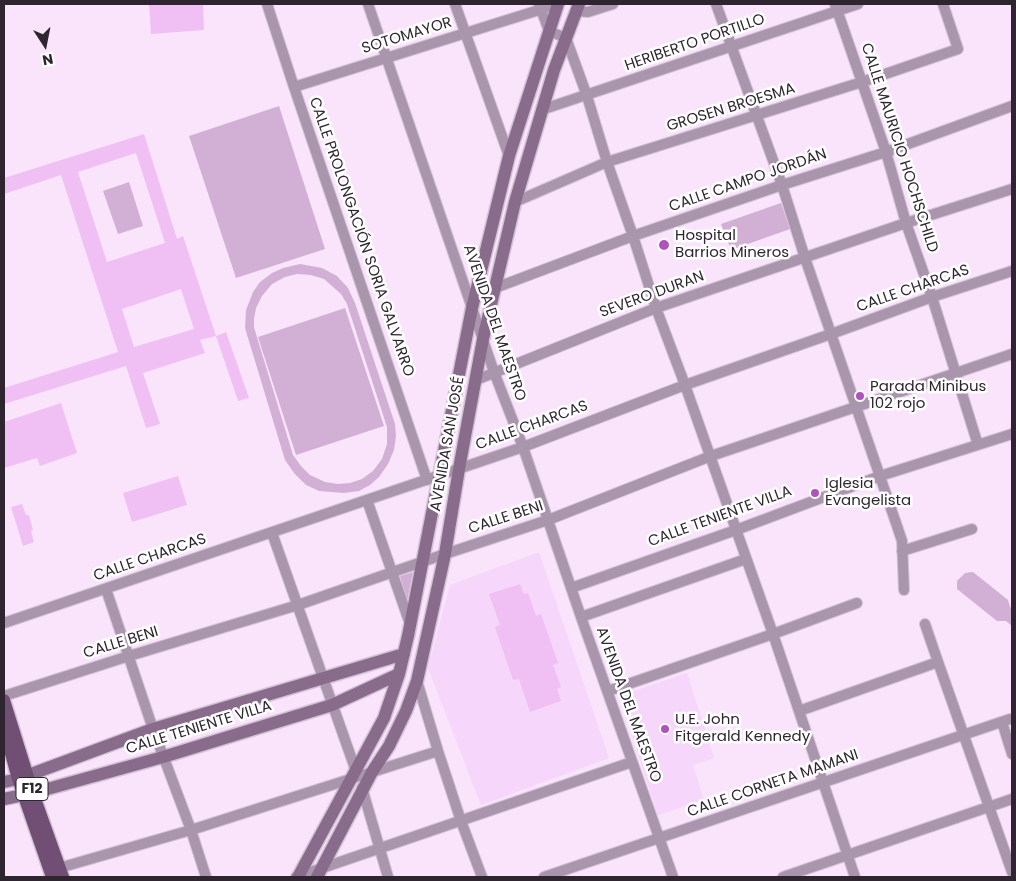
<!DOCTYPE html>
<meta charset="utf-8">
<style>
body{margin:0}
#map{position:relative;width:1016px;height:881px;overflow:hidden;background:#f9e4fc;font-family:Poppins,sans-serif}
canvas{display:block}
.frame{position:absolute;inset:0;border:5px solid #2e2530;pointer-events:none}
.north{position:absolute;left:20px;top:20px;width:50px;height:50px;-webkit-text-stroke:4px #fff;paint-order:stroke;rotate:169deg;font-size:14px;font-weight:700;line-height:20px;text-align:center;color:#2e2530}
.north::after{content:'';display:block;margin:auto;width:18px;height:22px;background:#2e2530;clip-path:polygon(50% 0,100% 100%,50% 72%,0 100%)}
</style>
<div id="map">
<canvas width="1016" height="881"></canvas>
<div class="frame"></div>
<div class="north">N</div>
</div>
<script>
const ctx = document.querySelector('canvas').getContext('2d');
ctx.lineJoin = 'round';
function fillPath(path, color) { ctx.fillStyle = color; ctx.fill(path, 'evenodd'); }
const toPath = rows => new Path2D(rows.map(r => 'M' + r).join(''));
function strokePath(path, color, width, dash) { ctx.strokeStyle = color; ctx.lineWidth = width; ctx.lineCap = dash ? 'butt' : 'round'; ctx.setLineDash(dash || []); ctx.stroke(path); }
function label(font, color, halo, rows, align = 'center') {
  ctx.font = font + ' Poppins,sans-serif'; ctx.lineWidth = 5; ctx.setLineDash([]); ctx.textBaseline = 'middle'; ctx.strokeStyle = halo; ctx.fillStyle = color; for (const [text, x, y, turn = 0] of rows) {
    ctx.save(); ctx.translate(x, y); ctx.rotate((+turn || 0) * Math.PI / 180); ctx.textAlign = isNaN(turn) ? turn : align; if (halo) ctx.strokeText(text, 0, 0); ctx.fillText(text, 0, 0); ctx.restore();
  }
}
const built = toPath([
 [539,552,609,758,481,805,428,668,450,585],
 [687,673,714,758,693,765,704,800,658,815,619,696]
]);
const green = toPath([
 [279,106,325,249,236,278,189,136],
 [129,182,143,226,118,234,103,191],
 [781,203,790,229,731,250,721,224],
 [300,264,322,268,337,276,348,288,355,303,395,424,396,436,394,450,388,464,379,477,370,485,359,491,344,493,319,491,306,485,294,473,285,460,245,328,246,310,253,292,260,282,272,273,283,268],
 [297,274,311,275,324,279,341,294,347,304,387,427,387,444,382,459,373,471,362,479,350,483,338,484,325,482,310,475,301,466,293,455,256,334,254,327,254,319,256,308,262,296,272,284,285,277],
 [345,308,384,426,296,455,258,337],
 [413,572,407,602,400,576],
 [973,572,1008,600,1010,607,1012,609,1012,626,1006,621,997,621,957,589,957,581,965,573]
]);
const building = toPath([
 [149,4,203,4,204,30,151,34],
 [144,134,177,239,183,236,216,336,200,340,205,353,143,373,160,424,146,428,126,366,4,404,4,388,118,352,61,175,4,194,4,178],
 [136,153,165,243,107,262,78,172],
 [181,289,194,329,134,347,122,309],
 [226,332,249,398,238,401,216,336],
 [61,403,77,453,40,466,37,458,4,468,4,422],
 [178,476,187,505,132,522,123,493],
 [22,504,26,515,29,515,33,530,31,531,34,542,23,546,11,507],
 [520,584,524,594,528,593,536,616,541,614,558,663,553,665,561,687,557,689,561,701,530,712,519,679,513,680,495,627,500,625,489,594]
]);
const street = toPath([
 [267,4,294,87,427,480],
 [368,4,494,372,523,447,581,617,673,877],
 [455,4,509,156],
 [539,4,549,31,566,38,587,96,607,162,633,236,656,308,685,385,773,634,855,877],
 [716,4,782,185,805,258,897,526,902,541,904,590],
 [835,4,886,152,906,223,932,297,978,445],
 [576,11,588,12,613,4],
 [294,87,558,4],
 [541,110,858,4],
 [515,202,607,162,862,82,958,49,943,4],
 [495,288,633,236,782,185,886,152,1012,106],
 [476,380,656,308,906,223,1012,189],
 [367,500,410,624],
 [272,533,357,774],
 [902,551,972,529],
 [571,588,736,530,880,476,1012,434],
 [106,589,153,729,191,830,206,877],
 [581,617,746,559],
 [4,623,523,447,685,385,831,334,932,297,1012,271],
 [925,624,938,662],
 [417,681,438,751,461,821,482,877],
 [608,691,773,634,857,603],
 [4,696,129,656,298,605,393,572,445,554,548,520,711,456,1012,354],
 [799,711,938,662,1012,872],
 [1002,722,1012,754],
 [362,788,388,877],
 [59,868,191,830,438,751],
 [296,877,632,762],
 [544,877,1010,719,1012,719],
 [783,877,1012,799]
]);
const secondary = toPath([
 [4,782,18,779,153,729,404,654],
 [4,799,33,793,163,757,332,705,399,674],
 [298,877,384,718,399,674,408,636,472,308,509,156,558,4],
 [317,877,372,772,389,746,406,711,417,681,445,554,459,469,483,339,515,202,554,70,579,4]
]);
const primary = toPath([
 [4,700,33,793,63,877],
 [4,728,18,779,52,877]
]);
const markers = [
 [664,245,6,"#b052bc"],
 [860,396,5,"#b052bc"],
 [815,493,5,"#b052bc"],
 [665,729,5,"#b052bc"]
];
const shields = [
 [32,789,32]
];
const shieldNames = [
 ["F12",32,789]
];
const streetNames = [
 ["SOTOMAYOR",407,36,-17],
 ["HERIBERTO PORTILLO",695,43,-19],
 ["GROSEN BROESMA",731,108,-17],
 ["CALLE MAURICIO HOCHSCHILD",899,148,72],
 ["CALLE CAMPO JORDÁN",748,181,-19],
 ["CALLE PROLONGACIÓN SORIA GALVARRO",361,237,71],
 ["CALLE CHARCAS",913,289,-19],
 ["SEVERO DURAN",652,295,-20],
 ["AVENIDA DEL MAESTRO",494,323,71],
 ["CALLE CHARCAS",532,426,-20],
 ["AVENIDA SAN JOSÉ",448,444,-80],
 ["CALLE TENIENTE VILLA",720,517,-20],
 ["CALLE BENI",506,518,-18],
 ["CALLE CHARCAS",150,558,-19],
 ["CALLE BENI",121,643,-17],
 ["AVENIDA DEL MAESTRO",628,705,70],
 ["CALLE TENIENTE VILLA",199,728,-17],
 ["CALLE CORNETA MAMANI",773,784,-19]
];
const poiNames = [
 ["Hospital",675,236],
 ["Barrios Mineros",675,253],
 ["Parada Minibus",870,387],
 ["102 rojo",870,404],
 ["Iglesia",825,484],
 ["Evangelista",825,501],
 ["U.E. John",675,720],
 ["Fitgerald Kennedy",675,737]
];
fillPath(built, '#f6d6fa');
fillPath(green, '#d2b0d5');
fillPath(building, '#f0c0f5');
strokePath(street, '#d4c2d7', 12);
strokePath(secondary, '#d4c2d7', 15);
strokePath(primary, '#d4c2d7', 15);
strokePath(street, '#aa96ac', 10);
strokePath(secondary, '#896c8c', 12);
strokePath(primary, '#714f75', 12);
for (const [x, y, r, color] of markers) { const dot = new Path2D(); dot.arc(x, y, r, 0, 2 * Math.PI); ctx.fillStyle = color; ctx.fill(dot); strokePath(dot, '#fff', 2); }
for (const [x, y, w] of shields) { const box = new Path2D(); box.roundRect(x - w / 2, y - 11.5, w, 23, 4); ctx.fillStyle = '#fff'; ctx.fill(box); strokePath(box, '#2e2530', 1); }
label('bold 14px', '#2e2530', null, shieldNames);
label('15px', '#2e2530', '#fff', streetNames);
label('15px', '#2e2530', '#fff', poiNames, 'left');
</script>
